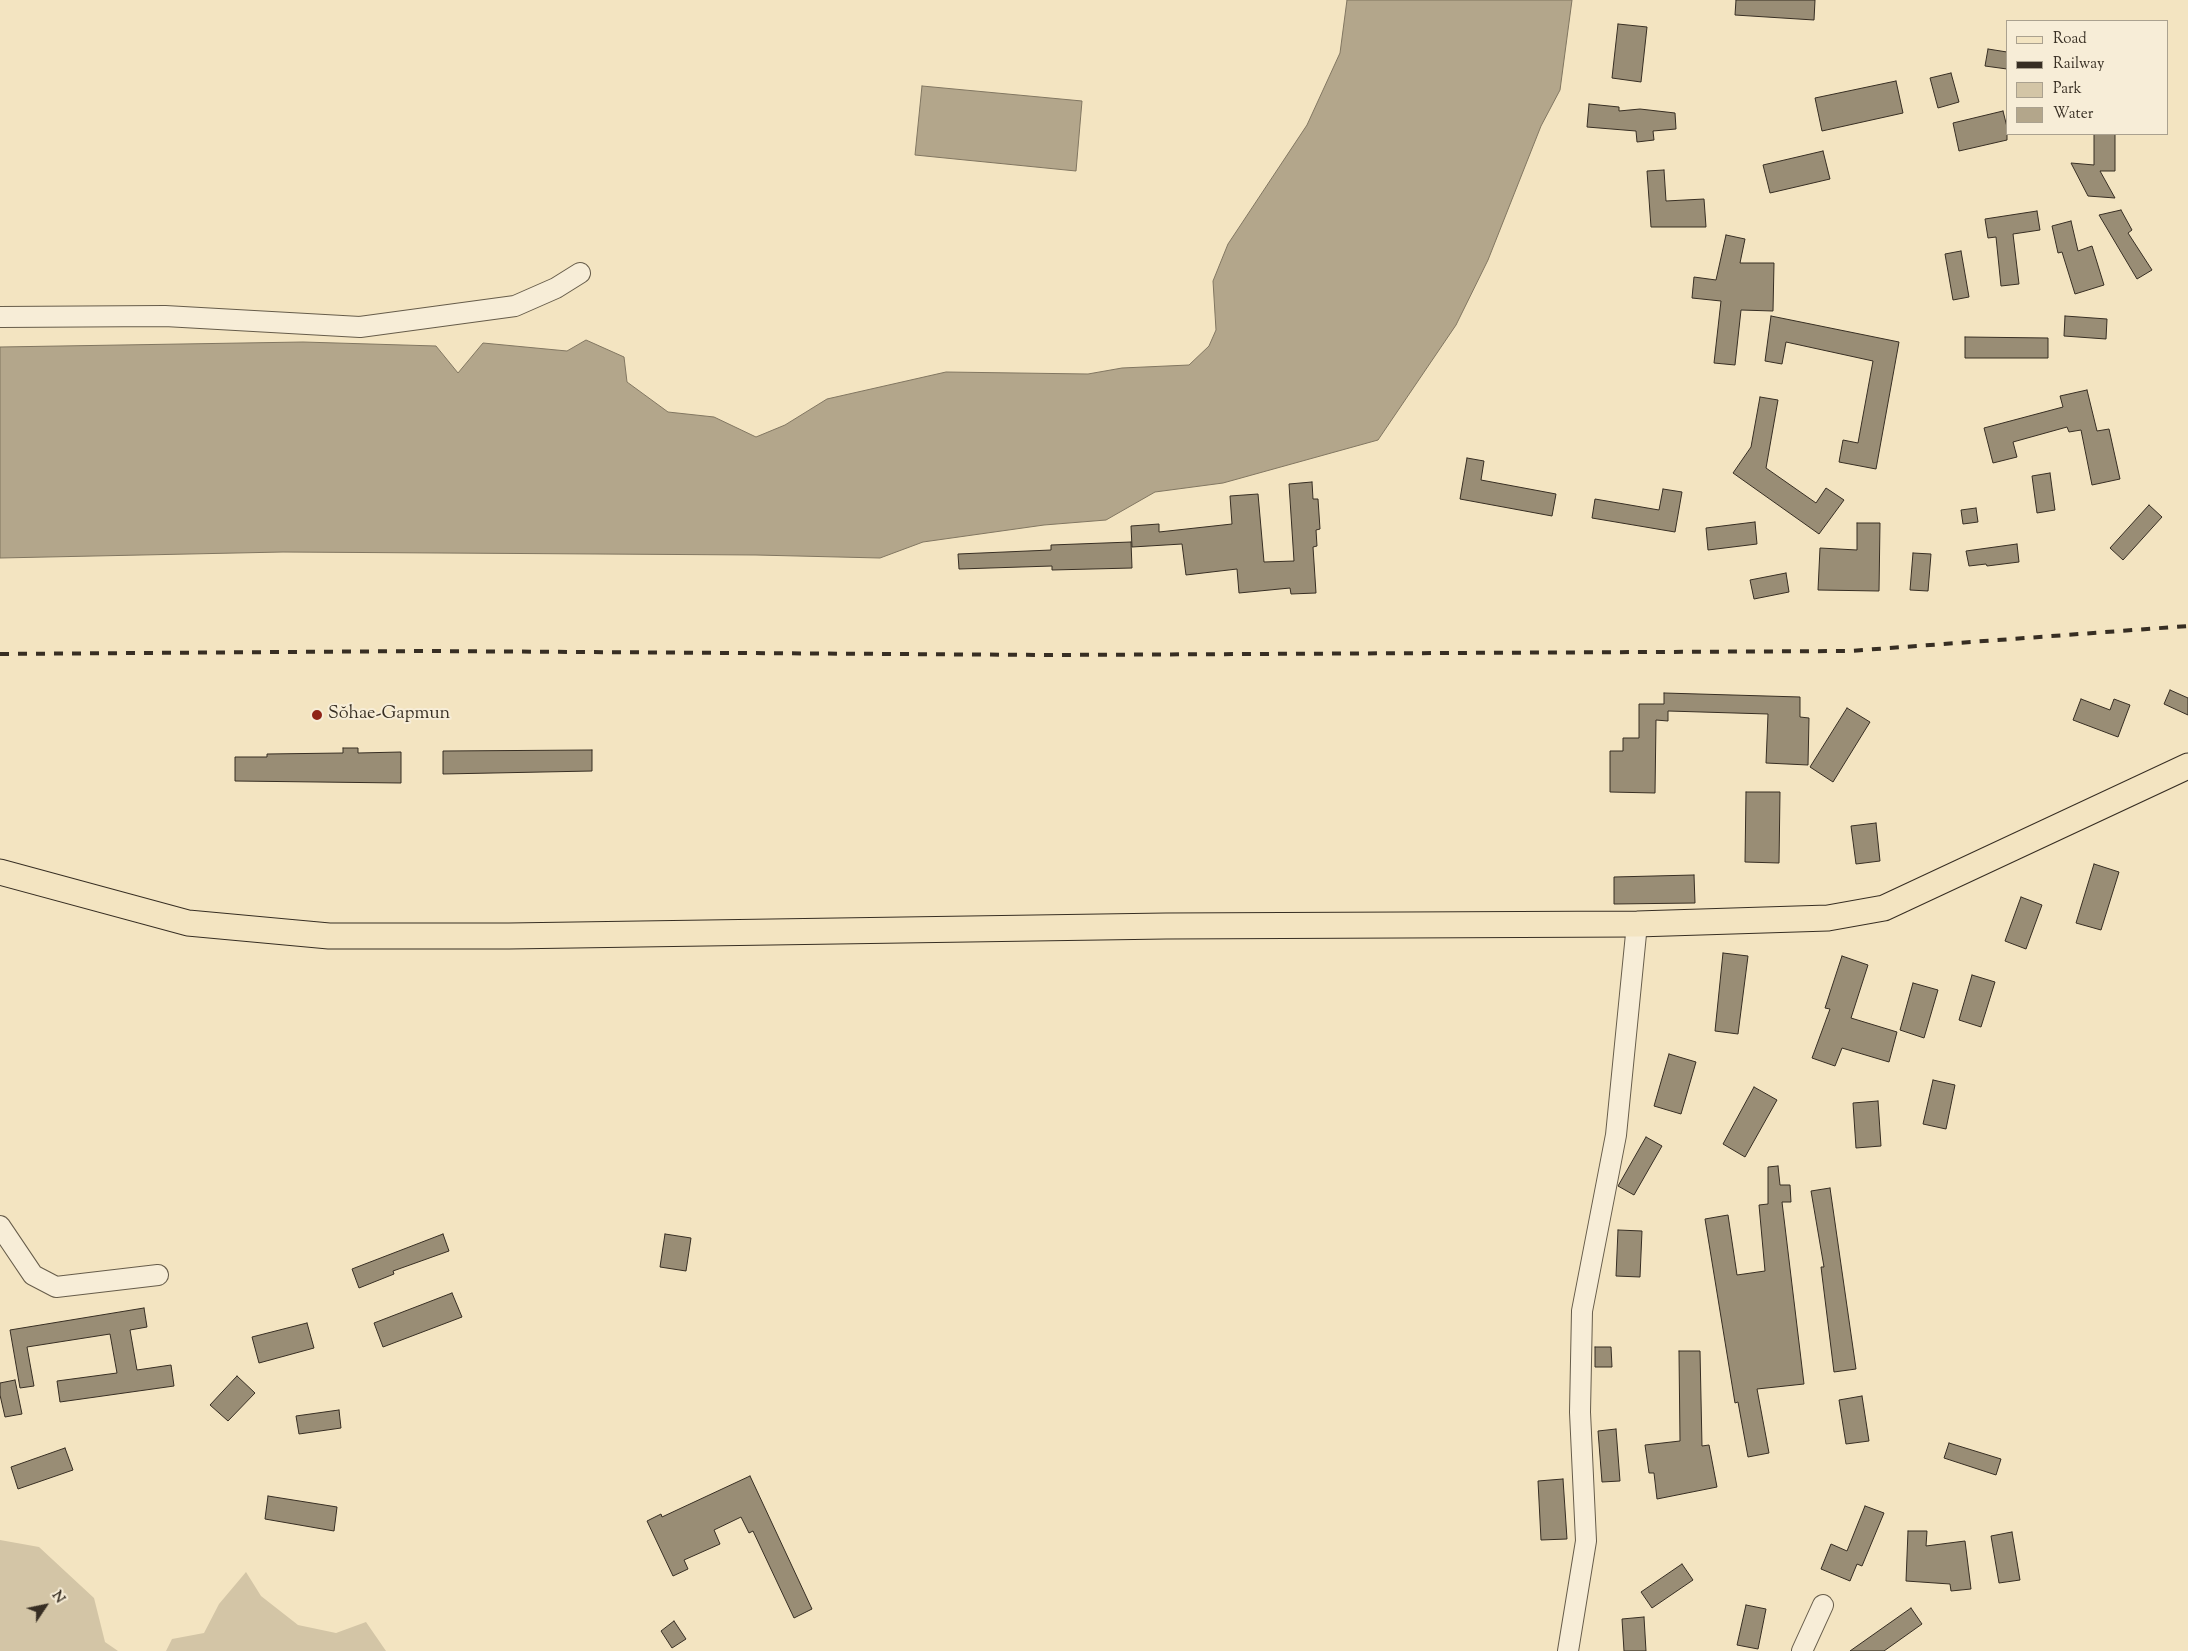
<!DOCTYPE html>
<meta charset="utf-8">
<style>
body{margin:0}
#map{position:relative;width:2188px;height:1651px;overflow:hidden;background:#f3e4c1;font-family:"Sorts Mill Goudy",serif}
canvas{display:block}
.legend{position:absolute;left:2006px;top:20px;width:162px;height:115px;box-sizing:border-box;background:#f7edd7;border:1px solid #aaa18f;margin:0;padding:6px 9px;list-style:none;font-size:15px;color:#372e23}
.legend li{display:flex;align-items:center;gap:10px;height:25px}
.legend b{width:25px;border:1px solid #aaa18f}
.north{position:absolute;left:20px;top:1581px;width:50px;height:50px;-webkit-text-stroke:4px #f7edd7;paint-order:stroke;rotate:56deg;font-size:14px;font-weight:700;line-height:20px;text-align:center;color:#372e23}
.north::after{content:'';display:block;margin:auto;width:18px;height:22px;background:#372e23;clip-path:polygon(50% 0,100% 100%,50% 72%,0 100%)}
</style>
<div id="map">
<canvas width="2188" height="1651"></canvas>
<ul class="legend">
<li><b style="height:6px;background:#f3e4c1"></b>Road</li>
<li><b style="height:6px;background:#372e23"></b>Railway</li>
<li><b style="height:14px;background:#d3c5a6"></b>Park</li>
<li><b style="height:14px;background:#b3a68b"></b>Water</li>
</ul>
<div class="north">N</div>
</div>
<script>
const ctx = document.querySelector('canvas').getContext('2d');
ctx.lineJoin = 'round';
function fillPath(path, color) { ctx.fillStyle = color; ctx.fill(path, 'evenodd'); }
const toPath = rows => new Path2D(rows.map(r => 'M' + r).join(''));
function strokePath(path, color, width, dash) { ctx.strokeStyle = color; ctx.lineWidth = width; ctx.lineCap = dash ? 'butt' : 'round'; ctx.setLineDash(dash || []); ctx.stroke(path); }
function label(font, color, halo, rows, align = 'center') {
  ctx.font = font + ' "Sorts Mill Goudy",serif'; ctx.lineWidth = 4; ctx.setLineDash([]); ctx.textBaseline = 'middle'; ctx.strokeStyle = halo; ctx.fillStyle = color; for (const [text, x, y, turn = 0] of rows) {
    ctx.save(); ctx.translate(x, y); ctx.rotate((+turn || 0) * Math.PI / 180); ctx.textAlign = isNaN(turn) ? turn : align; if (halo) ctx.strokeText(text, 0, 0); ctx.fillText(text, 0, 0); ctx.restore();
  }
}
const green = toPath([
 [0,1540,39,1547,94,1598,105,1642,118,1651,0,1651],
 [246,1572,261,1596,298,1625,336,1633,366,1622,386,1651,166,1651,172,1639,204,1633,219,1604]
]);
const water = toPath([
 [1347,0,1572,0,1560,90,1541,126,1488,260,1456,325,1378,440,1223,483,1155,492,1106,520,1044,525,923,542,880,558,756,555,283,552,0,558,0,347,303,342,436,346,458,373,483,343,567,351,586,340,624,357,627,382,668,412,714,417,756,437,785,425,827,399,946,372,1088,374,1122,368,1189,365,1209,346,1216,330,1213,281,1228,244,1307,125,1340,53,1347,0],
 [922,86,1082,101,1076,171,915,155,922,86]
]);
const building = toPath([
 [1736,0,1815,0,1814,20,1735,15,1736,0],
 [1618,24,1647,27,1641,82,1612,78,1618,24],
 [1988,49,2007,52,2007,69,1985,66,1988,49],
 [1951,73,1959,102,1938,108,1930,78,1951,73],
 [1896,81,1903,113,1822,131,1815,98,1896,81],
 [1589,104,1619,107,1619,111,1640,109,1675,113,1676,129,1653,131,1654,140,1637,142,1636,131,1587,127,1589,104],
 [2003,111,2007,127,2007,140,1959,151,1953,123,2003,111],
 [2094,134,2115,134,2115,171,2100,171,2115,198,2088,196,2071,163,2094,165,2094,134],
 [1823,151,1830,179,1770,193,1763,165,1823,151],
 [1664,170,1666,201,1704,199,1706,227,1651,227,1647,171,1664,170],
 [2121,210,2132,230,2128,233,2152,270,2137,279,2099,215,2121,210],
 [2037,211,2040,230,2013,234,2019,284,2001,286,1996,237,1988,238,1985,219,2037,211],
 [2071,221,2078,251,2092,246,2104,285,2075,294,2062,252,2058,253,2052,226,2071,221],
 [1726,235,1745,239,1740,263,1774,263,1773,311,1741,310,1735,365,1714,363,1721,301,1692,298,1694,277,1716,280,1726,235],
 [1961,251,1969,297,1953,300,1945,254,1961,251],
 [1771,316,1899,342,1876,469,1839,462,1843,440,1858,443,1873,361,1786,342,1782,364,1765,361,1771,316],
 [2065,316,2107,319,2106,339,2064,336,2065,316],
 [1965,337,2048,338,2048,358,1965,358,1965,337],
 [2087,390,2097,431,2109,429,2120,479,2092,485,2081,430,2069,432,2067,427,2013,442,2017,457,1993,463,1984,428,2063,407,2060,396,2087,390],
 [1760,397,1778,400,1766,468,1816,503,1826,488,1844,500,1819,534,1733,473,1751,447,1760,397],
 [1467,458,1484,461,1481,480,1556,494,1552,516,1460,499,1467,458],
 [2050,473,2055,510,2037,513,2032,476,2050,473],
 [1312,482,1313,499,1318,499,1320,529,1316,530,1317,546,1313,547,1316,593,1291,594,1290,588,1239,593,1237,569,1186,575,1182,544,1132,547,1131,526,1159,524,1159,532,1232,524,1230,496,1258,494,1264,562,1294,561,1289,484,1312,482],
 [1663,489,1682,492,1675,532,1592,518,1595,499,1659,510,1663,489],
 [2149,505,2162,517,2123,560,2110,548,2149,505],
 [1976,508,1978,522,1963,524,1961,510,1976,508],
 [1755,522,1757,544,1708,550,1706,528,1755,522],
 [1857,523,1880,523,1879,591,1818,590,1820,548,1857,550,1857,523],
 [1131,542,1132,568,1052,570,1052,566,959,569,958,554,1051,550,1051,545,1131,542],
 [2017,544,2019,562,1987,566,1986,564,1969,566,1966,551,2017,544],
 [1913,553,1931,554,1928,591,1910,590,1913,553],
 [1786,573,1789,592,1754,599,1750,580,1786,573],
 [2170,690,2188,698,2188,715,2164,704,2170,690],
 [1664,693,1800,697,1800,717,1809,718,1808,765,1766,763,1768,714,1668,711,1668,721,1656,720,1655,793,1610,792,1610,751,1623,751,1623,738,1639,738,1639,704,1664,704,1664,693],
 [2081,699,2110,710,2114,699,2130,705,2118,737,2073,720,2081,699],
 [1847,708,1870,722,1833,782,1810,767,1847,708],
 [343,748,358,748,358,753,401,752,401,783,235,781,235,757,267,757,267,754,343,753,343,748],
 [592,750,592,771,443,774,443,751,592,750],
 [1746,792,1780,792,1779,863,1745,862,1746,792],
 [1876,823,1880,861,1856,864,1851,826,1876,823],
 [2094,864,2119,872,2101,930,2076,923,2094,864],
 [1694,875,1695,903,1614,904,1614,877,1694,875],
 [2021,897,2042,905,2026,949,2005,941,2021,897],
 [1723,953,1748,956,1738,1034,1715,1031,1723,953],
 [1842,956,1868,965,1851,1018,1897,1032,1889,1062,1842,1048,1835,1066,1812,1058,1830,1009,1825,1008,1842,956],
 [1972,975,1995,982,1981,1027,1959,1020,1972,975],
 [1913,983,1938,990,1924,1038,1900,1030,1913,983],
 [1669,1054,1696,1062,1681,1114,1654,1106,1669,1054],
 [1933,1080,1955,1085,1946,1129,1923,1124,1933,1080],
 [1754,1087,1777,1100,1745,1157,1723,1144,1754,1087],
 [1878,1101,1881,1146,1856,1148,1853,1103,1878,1101],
 [1646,1137,1662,1146,1634,1195,1618,1186,1646,1137],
 [1778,1166,1780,1185,1790,1185,1791,1202,1782,1202,1804,1384,1757,1389,1769,1453,1748,1457,1738,1402,1735,1403,1705,1219,1728,1215,1737,1275,1765,1271,1759,1205,1768,1204,1768,1167,1778,1166],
 [1830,1188,1856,1369,1834,1372,1821,1267,1824,1267,1811,1191,1830,1188],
 [1618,1230,1642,1231,1640,1277,1616,1276,1618,1230],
 [443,1234,449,1251,393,1271,394,1274,359,1288,352,1269,443,1234],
 [665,1234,691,1238,686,1271,660,1267,665,1234],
 [452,1293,462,1317,383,1347,374,1323,452,1293],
 [144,1308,147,1327,130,1330,137,1370,171,1365,174,1386,60,1402,57,1381,117,1373,110,1334,27,1347,34,1386,20,1388,10,1330,144,1308],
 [307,1323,314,1348,259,1363,252,1337,307,1323],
 [1595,1347,1611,1347,1612,1367,1595,1367,1595,1347],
 [1679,1351,1700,1351,1702,1446,1709,1445,1717,1487,1657,1499,1654,1473,1649,1473,1645,1445,1680,1441,1679,1351],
 [237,1376,255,1393,228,1421,210,1405,237,1376],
 [15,1380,22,1414,5,1417,0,1395,0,1383,15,1380],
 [1862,1396,1869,1441,1846,1444,1839,1400,1862,1396],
 [339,1410,341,1428,299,1434,296,1416,339,1410],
 [1616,1429,1620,1481,1602,1482,1598,1431,1616,1429],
 [1949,1443,2001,1459,1996,1475,1944,1458,1949,1443],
 [65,1448,73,1470,18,1489,11,1467,65,1448],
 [750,1476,812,1609,794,1618,753,1531,749,1533,741,1517,714,1530,720,1544,684,1560,688,1569,673,1576,647,1521,661,1514,662,1517,750,1476],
 [1563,1479,1567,1539,1541,1540,1538,1481,1563,1479],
 [268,1496,337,1507,334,1531,265,1519,268,1496],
 [1865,1506,1884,1513,1862,1566,1857,1564,1850,1581,1821,1569,1831,1544,1847,1551,1865,1506],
 [1908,1531,1927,1531,1926,1546,1965,1541,1971,1589,1951,1591,1950,1584,1906,1581,1908,1531],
 [2012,1532,2020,1580,1999,1583,1991,1536,2012,1532],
 [1682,1564,1693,1580,1652,1608,1641,1592,1682,1564],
 [1746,1605,1766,1609,1758,1649,1737,1645,1746,1605],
 [1911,1608,1922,1624,1884,1651,1850,1651,1911,1608],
 [1644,1617,1646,1651,1624,1651,1622,1619,1644,1617],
 [674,1621,686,1639,672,1648,661,1631,674,1621]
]);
const minor = toPath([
 [0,317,165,316,360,327,515,306,556,288,580,273],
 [0,1226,33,1275,56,1287,158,1275],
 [1568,1651,1586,1541,1580,1412,1582,1311,1616,1135,1637,924],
 [1802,1651,1823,1605]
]);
const major = toPath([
 [0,872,188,923,329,936,509,936,1166,926,1637,924,1828,918,1884,908,2188,766]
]);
const rail = toPath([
 [0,654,424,651,1052,655,1849,651,2188,626]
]);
const markers = [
 [317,715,6,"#8f2418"]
];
const poiNames = [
 ["Sŏhae-Gapmun",328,715]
];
fillPath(green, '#d3c5a6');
fillPath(water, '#b3a68b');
strokePath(water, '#817661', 1);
fillPath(building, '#998d75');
strokePath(building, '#372e23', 1);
strokePath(minor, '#665c4a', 22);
strokePath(major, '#372e23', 27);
strokePath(minor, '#f7edd7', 20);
strokePath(major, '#f3e4c1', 25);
strokePath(rail, '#372e23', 4, [9, 9]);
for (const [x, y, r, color] of markers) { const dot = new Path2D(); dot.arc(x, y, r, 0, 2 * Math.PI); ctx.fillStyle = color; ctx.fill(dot); strokePath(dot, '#f7edd7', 2); }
label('18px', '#372e23', '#f7edd7', poiNames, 'left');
</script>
